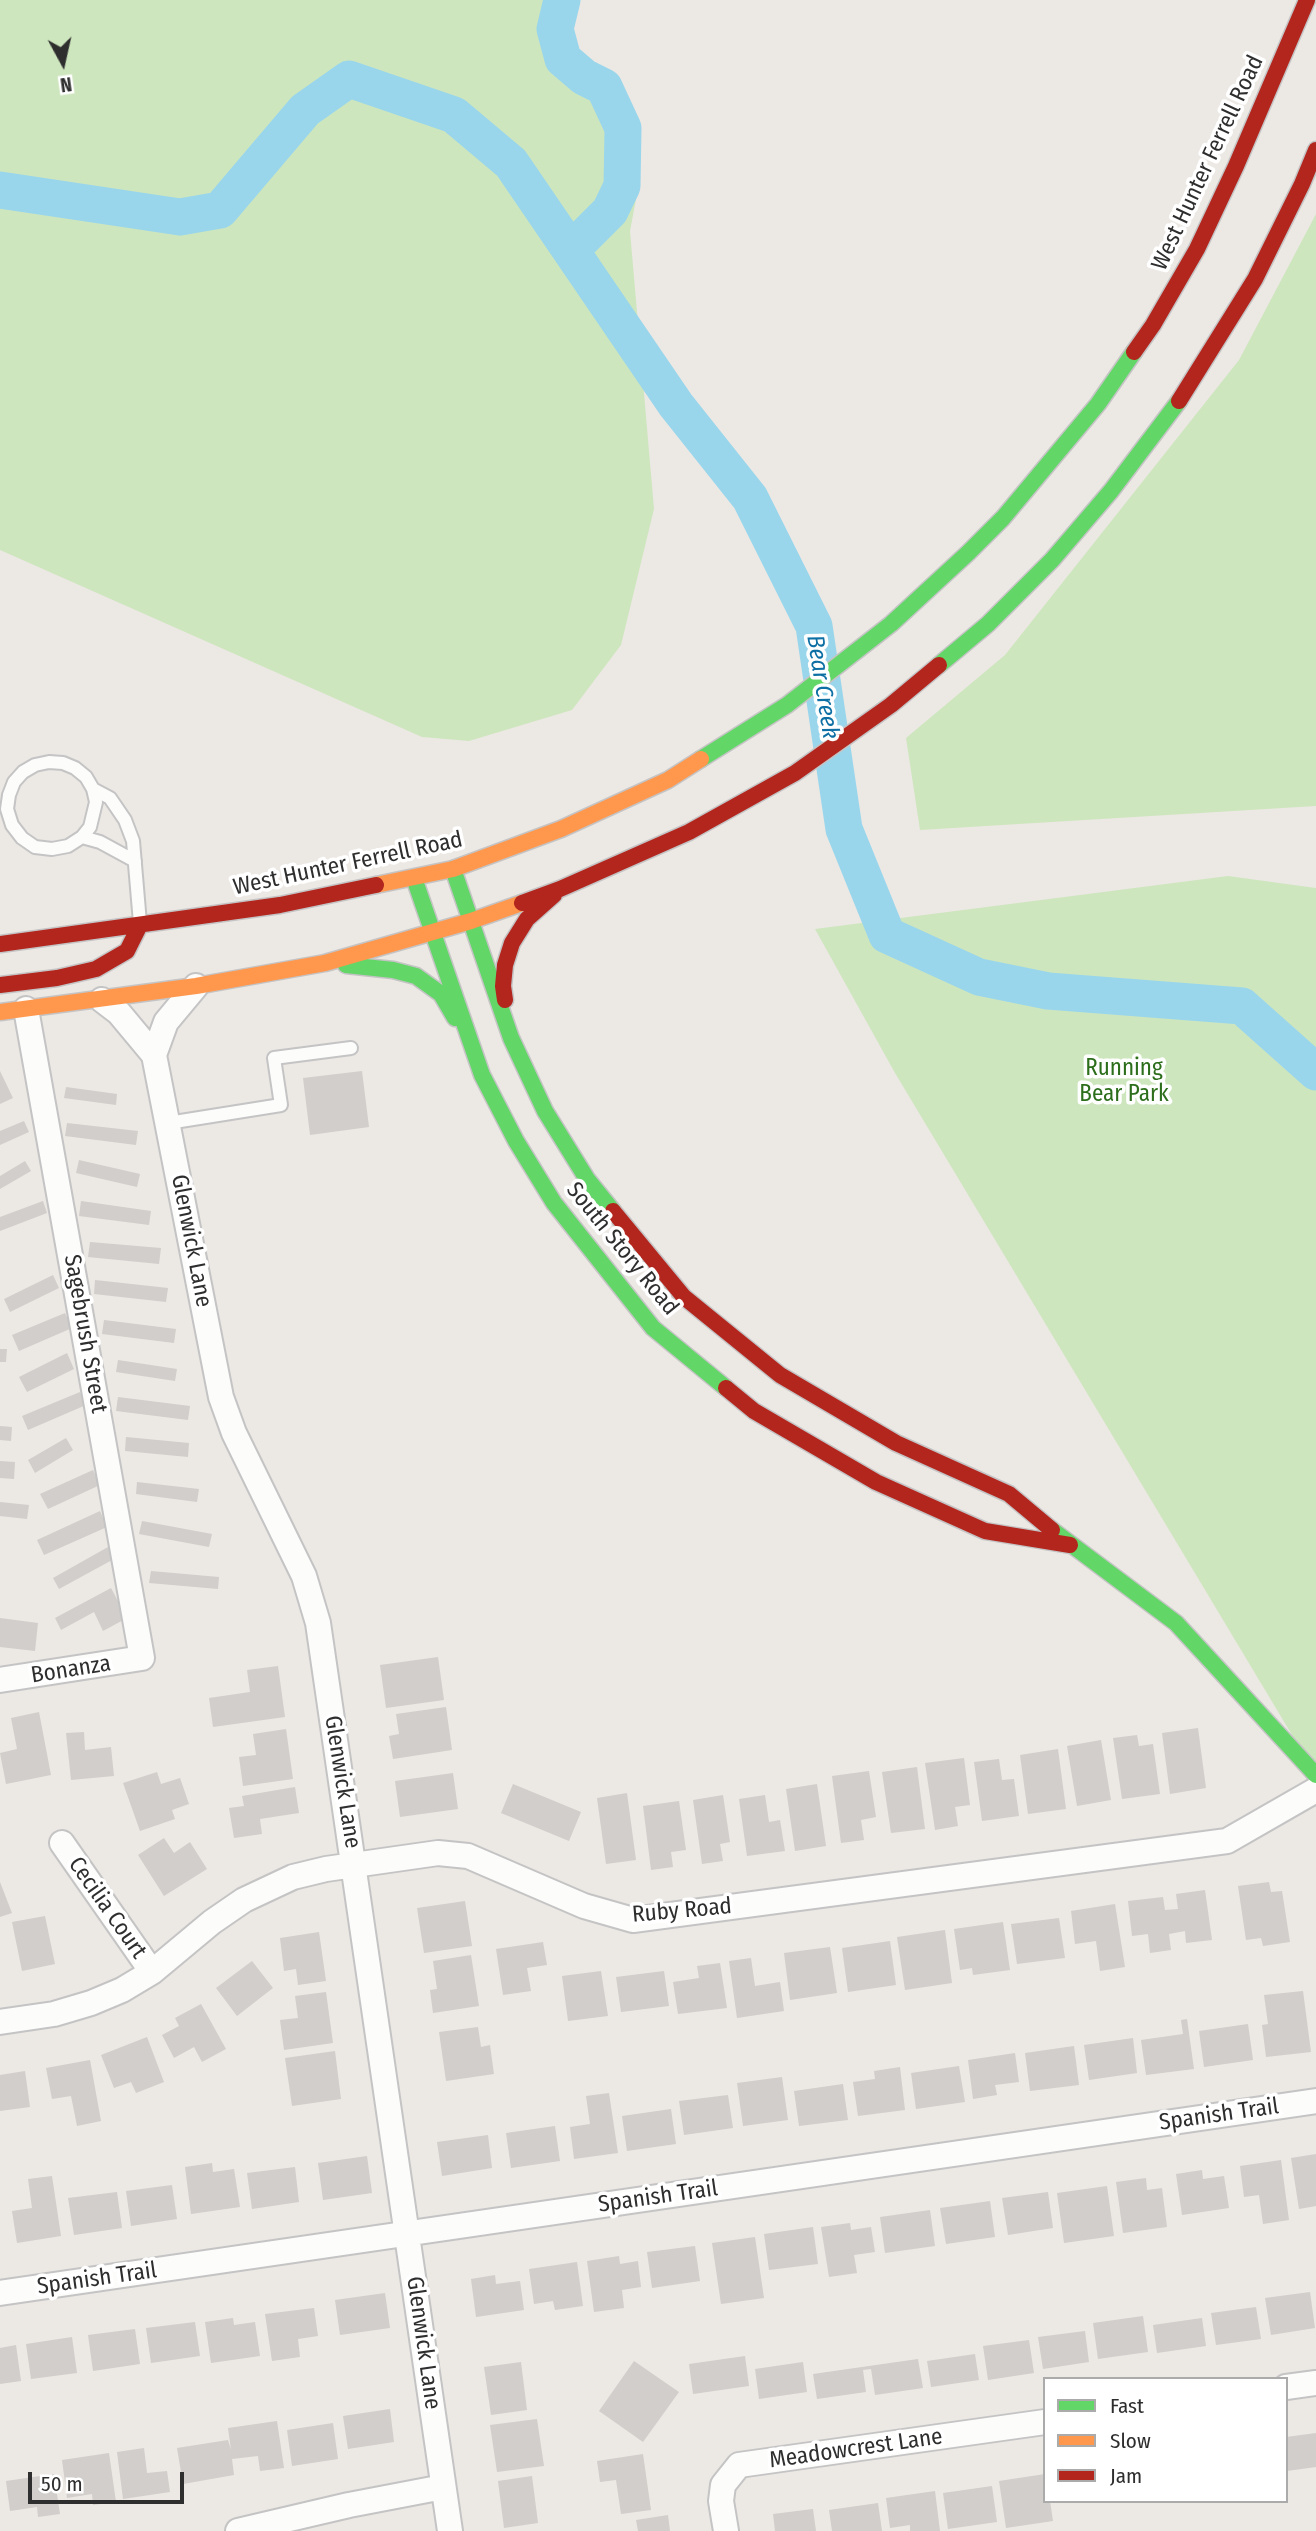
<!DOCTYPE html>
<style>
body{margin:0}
#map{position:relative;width:1316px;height:2531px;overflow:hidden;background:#ece8e4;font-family:"Fira Sans Condensed",sans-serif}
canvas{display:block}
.legend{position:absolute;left:1043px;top:2377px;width:245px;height:126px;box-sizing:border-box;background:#fff;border:2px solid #ababab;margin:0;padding:9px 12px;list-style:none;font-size:21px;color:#2e2e2e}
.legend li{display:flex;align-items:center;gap:14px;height:35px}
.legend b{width:35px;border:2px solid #ababab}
.north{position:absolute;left:28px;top:28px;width:70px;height:70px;-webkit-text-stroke:5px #fff;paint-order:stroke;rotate:172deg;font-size:19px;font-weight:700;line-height:28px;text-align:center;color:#2e2e2e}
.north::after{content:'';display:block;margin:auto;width:24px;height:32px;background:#2e2e2e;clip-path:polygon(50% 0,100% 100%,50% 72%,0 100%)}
.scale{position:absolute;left:28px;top:2472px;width:156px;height:32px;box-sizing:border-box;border:4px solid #2e2e2e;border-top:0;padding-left:9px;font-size:21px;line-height:24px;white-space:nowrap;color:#2e2e2e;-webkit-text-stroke:5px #fff;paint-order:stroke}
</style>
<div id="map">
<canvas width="1316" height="2531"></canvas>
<ul class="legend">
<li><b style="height:9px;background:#63d668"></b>Fast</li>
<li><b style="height:9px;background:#ff974d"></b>Slow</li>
<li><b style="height:9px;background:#b3261e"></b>Jam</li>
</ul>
<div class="north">N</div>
<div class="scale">50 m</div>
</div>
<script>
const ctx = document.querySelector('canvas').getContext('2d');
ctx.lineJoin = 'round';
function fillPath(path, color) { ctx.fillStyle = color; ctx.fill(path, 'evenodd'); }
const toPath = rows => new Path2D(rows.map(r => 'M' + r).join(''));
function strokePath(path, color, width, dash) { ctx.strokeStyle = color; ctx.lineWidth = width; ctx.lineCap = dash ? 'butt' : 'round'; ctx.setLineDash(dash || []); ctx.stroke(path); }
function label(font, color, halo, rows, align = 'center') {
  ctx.font = font + ' "Fira Sans Condensed",sans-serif'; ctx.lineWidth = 7; ctx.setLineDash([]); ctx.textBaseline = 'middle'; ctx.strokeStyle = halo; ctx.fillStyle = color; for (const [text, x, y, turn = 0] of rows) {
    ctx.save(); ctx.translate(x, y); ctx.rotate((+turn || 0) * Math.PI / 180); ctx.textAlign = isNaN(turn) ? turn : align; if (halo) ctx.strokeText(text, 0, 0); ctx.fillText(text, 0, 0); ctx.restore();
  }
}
const green = toPath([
 [0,0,572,0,563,26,569,53,583,70,615,79,629,129,637,194,630,231,654,509,621,645,572,710,469,741,422,737,0,550],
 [1316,214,1316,806,920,830,906,738,1005,655,1239,360],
 [1228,876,1316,888,1316,1775,895,1073,815,929]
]);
const river = toPath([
 [562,0,555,29,563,59,584,77,604,87,623,128,622,186,610,211,571,250],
 [0,190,180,217,220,210,305,110,349,79,454,115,511,163,676,405,750,498,814,626,844,829,887,935,979,977,1048,991,1242,1006,1316,1072]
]);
const building = toPath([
 [0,1071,13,1098,0,1104],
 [362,1071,369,1127,310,1135,303,1078],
 [66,1087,117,1094,116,1105,64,1098],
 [24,1121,29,1132,0,1145,0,1131],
 [67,1123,138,1131,136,1145,65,1136],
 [79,1160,140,1174,137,1187,76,1173],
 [25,1161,31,1171,0,1189,0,1176],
 [43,1201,47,1213,0,1231,0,1217],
 [81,1201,151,1211,149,1225,79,1216],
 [90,1242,161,1248,159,1264,88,1257],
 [53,1275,59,1288,10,1312,4,1299],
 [95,1280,168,1288,166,1302,94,1294],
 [65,1313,72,1328,19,1351,12,1335],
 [104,1320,176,1329,174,1343,102,1334],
 [0,1349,7,1349,6,1362,0,1362],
 [67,1353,74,1369,27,1392,19,1377],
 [118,1360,177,1369,175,1381,116,1372],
 [80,1392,86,1405,28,1430,22,1416],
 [118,1397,190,1406,188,1420,116,1411],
 [0,1426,12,1427,11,1441,0,1440],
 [126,1437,189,1443,188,1457,125,1451],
 [66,1438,73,1450,35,1473,28,1460],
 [0,1461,15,1462,14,1479,0,1478],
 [93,1470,100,1485,48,1509,40,1494],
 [137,1482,199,1489,197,1502,136,1494],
 [0,1502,29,1505,27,1519,0,1516],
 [100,1511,107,1527,44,1555,37,1540],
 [142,1521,212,1534,209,1547,139,1534],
 [108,1547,114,1559,59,1589,53,1578],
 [151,1571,219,1577,218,1589,149,1583],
 [111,1588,127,1618,103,1631,94,1612,61,1630,55,1618],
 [0,1618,38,1623,35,1651,0,1647],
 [438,1657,444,1700,386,1708,380,1665],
 [278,1666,285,1717,213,1727,209,1698,250,1692,247,1670],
 [446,1707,452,1750,393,1759,389,1736,399,1734,396,1714],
 [39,1712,51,1775,6,1784,0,1753,17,1749,11,1718],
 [1198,1728,1206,1788,1170,1794,1162,1733],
 [286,1729,293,1779,243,1786,239,1757,256,1755,253,1734],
 [84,1732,85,1750,111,1747,114,1776,71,1780,66,1733],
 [1137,1735,1139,1746,1153,1744,1160,1794,1122,1799,1113,1738],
 [1101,1740,1111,1800,1077,1806,1067,1746],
 [1058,1749,1066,1809,1028,1814,1020,1755],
 [964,1758,970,1805,955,1807,958,1826,935,1830,925,1763],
 [999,1759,1002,1780,1014,1779,1019,1816,982,1821,974,1762],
 [917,1767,925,1829,891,1833,882,1772],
 [869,1771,876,1817,861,1820,864,1840,841,1843,832,1776],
 [157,1772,161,1784,180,1778,189,1804,172,1810,175,1819,140,1831,123,1783],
 [453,1773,458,1809,400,1817,395,1781],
 [513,1784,581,1812,569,1841,501,1813],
 [817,1784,826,1846,795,1851,786,1789],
 [295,1787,299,1813,260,1819,262,1834,234,1838,229,1808,244,1806,242,1796],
 [627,1793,636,1860,606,1864,597,1798],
 [723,1795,730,1842,720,1844,723,1861,702,1864,693,1800],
 [765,1795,769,1822,780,1820,785,1851,747,1856,739,1799],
 [679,1801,686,1850,671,1852,673,1867,651,1870,643,1806],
 [164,1838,174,1853,190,1842,207,1869,164,1896,138,1855],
 [0,1882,12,1913,0,1917],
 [1269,1882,1271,1892,1282,1891,1290,1942,1263,1946,1261,1938,1246,1940,1238,1886],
 [1205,1890,1212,1940,1186,1943,1185,1931,1169,1934,1171,1950,1150,1953,1148,1934,1132,1936,1128,1901,1163,1897,1165,1910,1178,1909,1176,1894],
 [465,1901,472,1946,424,1953,417,1908],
 [1115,1904,1125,1967,1100,1971,1096,1941,1075,1944,1071,1911],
 [45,1916,55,1964,22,1971,12,1922],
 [1059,1918,1065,1958,1017,1964,1011,1924],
 [1003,1922,1010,1970,973,1975,972,1968,960,1970,954,1929],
 [945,1930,952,1983,905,1990,897,1937],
 [319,1932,326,1981,298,1985,296,1969,284,1971,280,1938],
 [890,1941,896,1985,848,1992,842,1948],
 [543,1942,547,1965,527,1968,531,1991,503,1995,496,1949],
 [830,1947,837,1993,790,2000,784,1953],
 [471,1955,479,2006,433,2013,430,1990,437,1989,433,1961],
 [751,1958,755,1986,780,1982,784,2011,737,2018,729,1961],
 [252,1961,273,1988,237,2016,216,1988],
 [720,1963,727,2008,678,2014,673,1982,699,1978,697,1966],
 [601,1971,608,2016,568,2021,562,1976],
 [664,1971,669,2006,621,2012,616,1977],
 [1303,1991,1311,2052,1266,2057,1262,2025,1268,2024,1264,1995],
 [326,1992,333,2043,284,2050,280,2020,298,2018,295,1996],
 [201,2004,226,2049,202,2062,194,2047,174,2058,162,2035,179,2026,175,2018],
 [1187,2019,1194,2069,1146,2075,1141,2040,1183,2034,1181,2020],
 [1248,2024,1253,2060,1204,2067,1199,2031],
 [478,2027,481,2047,490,2045,494,2074,446,2081,439,2032],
 [147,2037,164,2082,136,2093,131,2082,114,2088,101,2055],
 [1133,2038,1137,2073,1089,2080,1084,2045],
 [1074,2046,1079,2085,1030,2091,1025,2053],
 [335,2051,341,2099,292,2106,285,2058],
 [1015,2053,1019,2082,995,2085,997,2095,973,2099,968,2060],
 [90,2060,101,2121,77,2126,71,2096,52,2099,46,2068],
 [959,2066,965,2102,916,2109,911,2073],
 [900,2067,905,2110,858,2116,853,2082,875,2079,874,2071],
 [25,2071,30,2107,0,2111,0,2075],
 [782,2077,788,2120,743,2126,737,2083],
 [843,2084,848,2120,799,2126,794,2091],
 [609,2093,618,2153,574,2159,570,2127,590,2124,586,2096],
 [728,2095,733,2128,684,2135,679,2101],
 [671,2109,676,2144,627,2151,622,2116],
 [555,2126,560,2161,511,2168,506,2133],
 [488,2135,492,2168,442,2176,437,2142],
 [1316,2154,1316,2206,1299,2209,1291,2158],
 [367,2156,372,2193,323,2200,318,2163],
 [1281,2160,1289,2220,1263,2224,1259,2195,1244,2197,1240,2166],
 [212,2163,213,2172,234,2169,240,2207,191,2214,185,2167],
 [295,2167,299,2202,252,2209,247,2173],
 [1202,2170,1203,2179,1224,2176,1229,2208,1182,2215,1176,2174],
 [52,2176,61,2236,17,2243,12,2211,32,2208,28,2179],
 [1146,2178,1147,2190,1162,2188,1167,2227,1123,2233,1116,2182],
 [172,2185,177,2219,131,2226,126,2191],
 [1107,2186,1114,2236,1064,2243,1057,2193],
 [117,2192,122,2228,74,2235,68,2198],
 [1048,2192,1053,2228,1008,2235,1002,2198],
 [990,2201,995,2237,946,2244,940,2208],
 [930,2210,935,2246,885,2253,880,2217],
 [850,2223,851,2230,871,2227,875,2252,854,2255,857,2273,829,2277,821,2227],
 [813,2227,818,2264,769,2270,764,2234],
 [755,2237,764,2298,721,2304,712,2243],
 [695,2246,700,2281,652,2288,647,2252],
 [619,2256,620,2264,638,2261,641,2287,622,2290,624,2308,594,2312,587,2261],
 [577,2262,583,2306,555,2310,553,2301,534,2304,529,2269],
 [495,2275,496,2284,520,2281,524,2310,476,2317,471,2279],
 [1310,2292,1315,2328,1271,2335,1265,2298],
 [385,2293,390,2328,340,2335,335,2300],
 [1256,2307,1261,2339,1216,2345,1211,2313],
 [314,2308,318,2336,298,2339,300,2357,272,2361,265,2314],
 [1143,2316,1148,2352,1098,2359,1093,2323],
 [233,2318,234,2325,255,2322,260,2356,211,2363,205,2322],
 [1202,2318,1206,2346,1157,2353,1153,2325],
 [195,2322,200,2356,151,2363,146,2328],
 [135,2329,140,2364,93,2371,88,2335],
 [1085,2331,1089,2362,1043,2369,1038,2337],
 [72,2337,77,2373,31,2379,26,2344],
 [1029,2340,1034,2373,988,2380,983,2346],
 [16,2345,21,2381,0,2384,0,2348],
 [975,2354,979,2380,931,2387,927,2361],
 [745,2356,749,2386,693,2394,689,2364],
 [918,2359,923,2388,875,2395,871,2369,863,2370,866,2392,817,2399,813,2374],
 [634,2361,679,2392,643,2442,599,2411],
 [521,2362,527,2410,491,2415,484,2367],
 [803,2362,807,2392,759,2399,755,2369],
 [390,2409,394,2442,348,2449,343,2416],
 [537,2419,544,2466,497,2472,490,2425],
 [277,2421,284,2468,260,2471,258,2456,232,2459,234,2475,183,2484,177,2448,228,2440,231,2450,228,2428],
 [333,2423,338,2459,292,2466,287,2430],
 [1316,2433,1316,2467,1287,2471,1286,2437],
 [144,2448,147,2473,167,2471,170,2492,123,2499,117,2452],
 [109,2453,116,2502,93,2505,92,2494,67,2498,62,2460],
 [643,2454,651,2510,621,2514,616,2480,600,2482,597,2461],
 [54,2474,60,2514,38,2517,37,2507,10,2511,6,2481],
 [1045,2474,1045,2501,1050,2501,1053,2521,1006,2528,999,2481],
 [532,2476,538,2523,504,2528,498,2481],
 [992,2486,997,2522,948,2529,943,2493],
 [935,2491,940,2531,910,2531,910,2525,890,2528,886,2498],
 [878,2503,882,2531,832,2531,829,2510],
 [813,2509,816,2531,775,2531,773,2514],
 [668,2515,670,2531,638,2531,636,2520]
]);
const lane = toPath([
 [93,789,96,802,90,827,82,837,68,846,52,849,35,847,22,838,12,825,7,809,9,795,14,782,23,772,35,765,49,762,63,763,75,768,86,777,93,789,110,798,125,820,133,841,140,923],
 [82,837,100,842,135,861],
 [168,1123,281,1105,274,1058,351,1048]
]);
const street = toPath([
 [102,1000,119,1013,154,1055,221,1397,234,1433,304,1576,318,1623,450,2531],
 [154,1055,166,1022,196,986],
 [0,1680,142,1658,26,1009],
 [62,1843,152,1972],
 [0,2022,54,2014,91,2003,122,1990,152,1972,212,1922,244,1900,293,1877,326,1869,438,1853,468,1856,584,1906,633,1920,1227,1841,1316,1790],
 [0,2293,1316,2101],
 [1286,2387,1316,2383],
 [238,2531,349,2505,443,2487],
 [726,2531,721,2501,723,2485,739,2465,1045,2422]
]);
const fast = toPath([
 [939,665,988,624,1052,560,1111,491,1179,401],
 [701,759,787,705,891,624,968,553,1003,518,1098,404,1134,352],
 [453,869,511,1038,545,1111,587,1179,613,1211],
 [414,878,482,1075,516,1141,554,1203,653,1328,726,1388],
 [346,965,393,970,416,976,441,994,455,1018],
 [1052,1530,1176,1623,1316,1775]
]);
const slow = toPath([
 [376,885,453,869,561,829,668,780,701,759],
 [0,1012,196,986,325,963,471,921,522,903]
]);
const jam = toPath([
 [1134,352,1153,325,1197,249,1236,166,1307,0],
 [1179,401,1255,279,1302,184,1316,150],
 [522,903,560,889,689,832,795,773,891,705,939,665],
 [0,944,280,905,376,885],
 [0,985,57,978,96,969,127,951,140,925],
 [505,1000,503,986,505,965,512,943,527,919,554,895],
 [613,1211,684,1297,780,1375,896,1443,1009,1494,1052,1530],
 [726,1388,754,1411,876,1482,985,1531,1070,1545]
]);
const streetNames = [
 ["West Hunter Ferrell Road",1208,163,-65],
 ["West Hunter Ferrell Road",348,864,-12],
 ["Glenwick Lane",191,1241,79],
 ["South Story Road",622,1249,51],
 ["Sagebrush Street",85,1334,80],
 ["Bonanza",71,1670,-9],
 ["Glenwick Lane",342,1782,81],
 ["Cecilia Court",107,1908,55],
 ["Ruby Road",682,1911,-5],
 ["Spanish Trail",1219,2115,-8],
 ["Spanish Trail",658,2197,-8],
 ["Spanish Trail",97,2279,-8],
 ["Glenwick Lane",423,2343,82],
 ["Meadowcrest Lane",856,2449,-8]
];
const parkNames = [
 ["Running",1124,1069],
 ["Bear Park",1124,1095]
];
const waterNames = [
 ["Bear Creek",822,687,81]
];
fillPath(green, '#cee6be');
strokePath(river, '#99d6ec', 37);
fillPath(building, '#d1cecb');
strokePath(lane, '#c5c4c5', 16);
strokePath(street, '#c5c4c5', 28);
strokePath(fast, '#c5c4c5', 19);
strokePath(slow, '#c5c4c5', 19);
strokePath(jam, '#c5c4c5', 19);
strokePath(lane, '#fcfcfb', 12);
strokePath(street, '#fcfcfb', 24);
strokePath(fast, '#63d668', 16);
strokePath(slow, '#ff974d', 16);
strokePath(jam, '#b3261e', 16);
label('23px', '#2e2e2e', '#fff', streetNames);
label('23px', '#2c6e1b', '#fff', parkNames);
label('italic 24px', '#0d6fa3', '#fff', waterNames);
</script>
